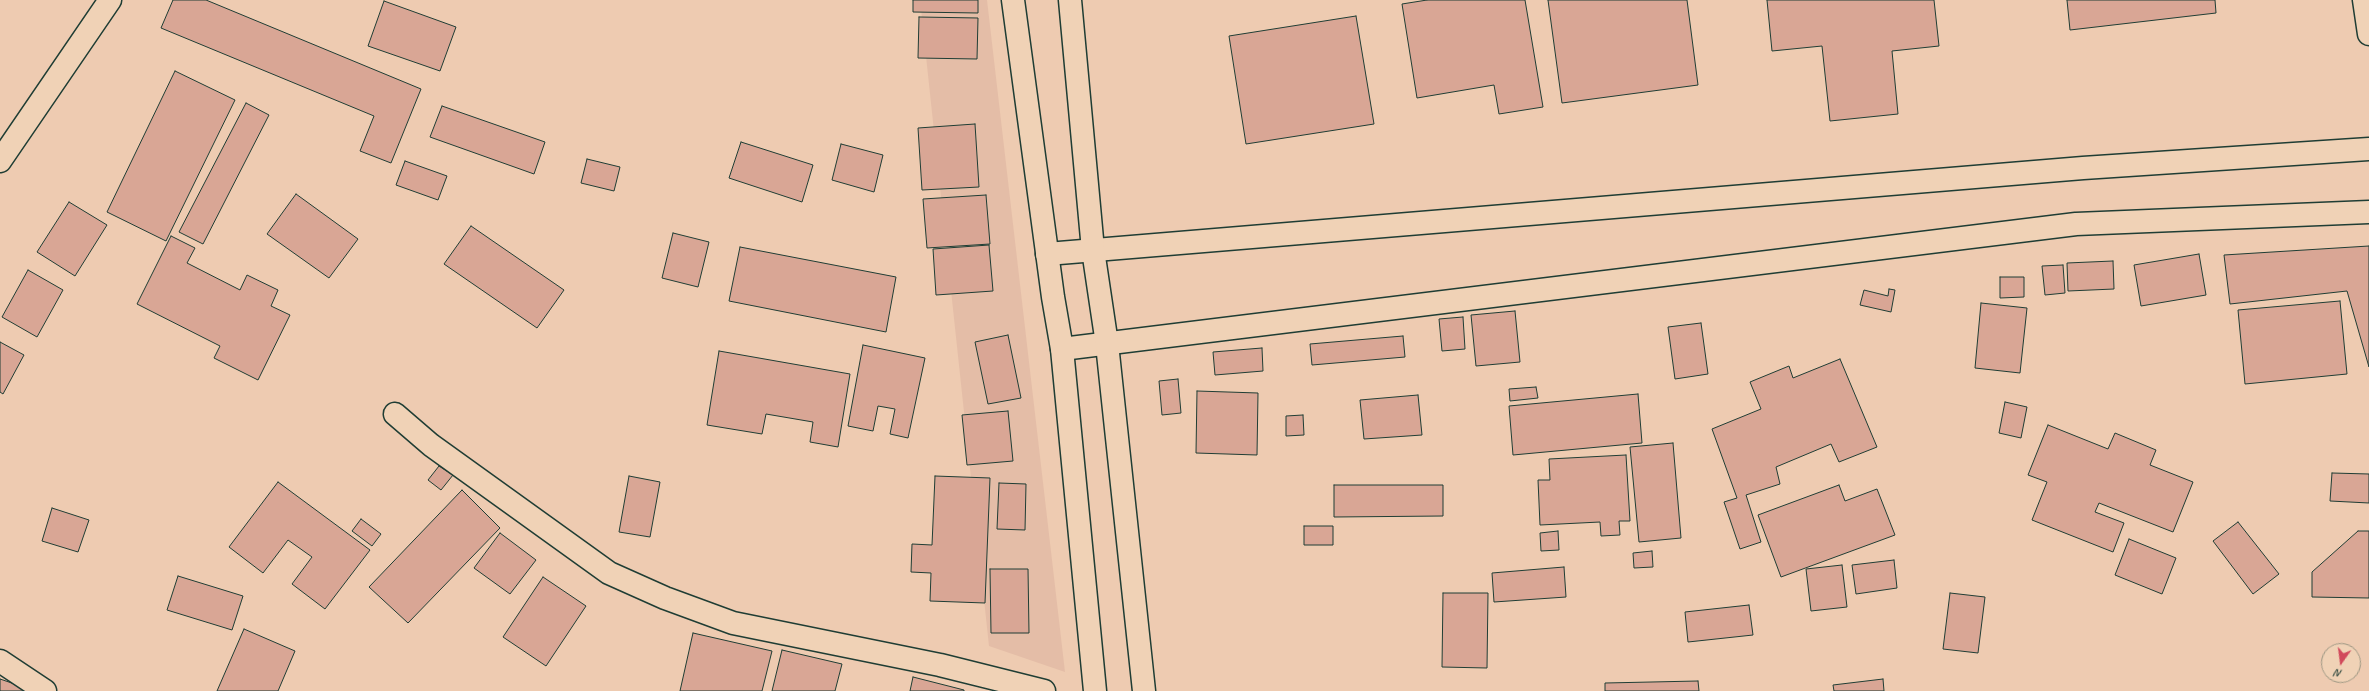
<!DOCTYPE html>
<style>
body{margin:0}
#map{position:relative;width:2369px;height:691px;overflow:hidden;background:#eecbb1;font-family:Caveat,sans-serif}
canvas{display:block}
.north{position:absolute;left:2321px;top:643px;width:40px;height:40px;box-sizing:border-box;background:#f0d2b6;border:1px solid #9c9682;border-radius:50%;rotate:194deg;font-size:11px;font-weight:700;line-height:16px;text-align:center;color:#1f3d34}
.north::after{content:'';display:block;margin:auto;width:14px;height:18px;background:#d1495b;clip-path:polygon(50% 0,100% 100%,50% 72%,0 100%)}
</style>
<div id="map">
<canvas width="2369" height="691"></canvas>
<div class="north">N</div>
</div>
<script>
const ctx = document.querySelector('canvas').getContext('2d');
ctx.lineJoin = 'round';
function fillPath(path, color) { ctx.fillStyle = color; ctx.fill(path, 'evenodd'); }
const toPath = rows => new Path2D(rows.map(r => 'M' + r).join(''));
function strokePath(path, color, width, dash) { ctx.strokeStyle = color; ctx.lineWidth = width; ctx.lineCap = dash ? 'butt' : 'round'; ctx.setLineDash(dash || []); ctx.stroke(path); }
const built = toPath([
 [920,0,987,0,1065,672,989,646]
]);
const building = toPath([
 [173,0,206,0,421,89,391,163,360,151,374,116,161,28,173,0],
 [913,0,978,0,978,13,913,12,913,0],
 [1427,0,1525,0,1543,107,1499,114,1494,85,1417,98,1402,4,1427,0],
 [1548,0,1687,0,1698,85,1562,103,1548,0],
 [1767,0,1934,0,1939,46,1892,51,1898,114,1830,121,1822,46,1772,51,1767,0],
 [2067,0,2215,0,2216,13,2070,30,2067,0],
 [384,1,456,27,440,71,368,46,384,1],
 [1356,16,1374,124,1246,144,1229,36,1356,16],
 [919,17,978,18,977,59,918,58,919,17],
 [175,71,235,100,166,241,107,212,175,71],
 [246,103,269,115,203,244,179,232,246,103],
 [442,106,545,142,534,174,430,137,442,106],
 [975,124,979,187,922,190,918,128,975,124],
 [741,142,813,165,802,202,729,178,741,142],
 [841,144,883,155,874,192,832,180,841,144],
 [587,159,620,167,614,191,581,183,587,159],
 [405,161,447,176,438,200,396,185,405,161],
 [296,194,358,239,329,278,267,234,296,194],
 [986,195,990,244,927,248,923,199,986,195],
 [69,202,107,225,75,276,37,252,69,202],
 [471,226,564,290,537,328,444,264,471,226],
 [673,233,709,242,698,287,662,278,673,233],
 [171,236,195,248,187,263,240,290,247,275,278,290,271,306,290,315,258,380,214,358,220,346,137,304,171,236],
 [989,245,993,291,936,295,933,249,989,245],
 [2369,246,2369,367,2347,291,2230,304,2224,255,2369,246],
 [740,247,896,277,886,332,729,301,740,247],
 [2199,254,2206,295,2141,306,2134,265,2199,254],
 [2113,261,2114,289,2068,291,2067,263,2113,261],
 [2063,265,2065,293,2045,295,2042,266,2063,265],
 [28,270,63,290,37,337,2,317,28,270],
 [2000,277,2024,277,2024,297,2000,298,2000,277],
 [1889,289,1895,290,1891,312,1860,305,1864,290,1888,296,1889,289],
 [2340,301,2347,374,2245,384,2238,310,2340,301],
 [1981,303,2027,308,2020,373,1975,368,1981,303],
 [1515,311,1520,362,1476,366,1471,315,1515,311],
 [1463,317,1465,349,1442,351,1439,319,1463,317],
 [1701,323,1708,374,1675,379,1668,327,1701,323],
 [1008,335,1021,398,988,404,975,342,1008,335],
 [1403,336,1405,357,1312,365,1310,344,1403,336],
 [0,342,24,355,3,394,0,392,0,342],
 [863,345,925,358,908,438,890,434,895,409,878,406,873,431,848,426,863,345],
 [1262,348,1263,371,1215,375,1213,352,1262,348],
 [719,351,850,374,838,447,810,442,813,422,766,414,762,434,707,425,719,351],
 [1840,359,1877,447,1839,462,1831,444,1776,467,1780,484,1746,495,1761,542,1740,549,1724,502,1737,498,1712,429,1761,409,1750,382,1789,366,1793,378,1840,359],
 [1178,379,1181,413,1162,415,1159,381,1178,379],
 [1536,387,1538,398,1510,401,1509,389,1536,387],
 [1197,391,1258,393,1257,455,1196,453,1197,391],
 [1638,394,1642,443,1513,455,1509,406,1638,394],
 [1418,395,1422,435,1364,439,1360,400,1418,395],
 [2005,402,2027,407,2021,438,1999,433,2005,402],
 [1008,411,1013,461,967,465,962,415,1008,411],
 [1303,415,1304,435,1286,436,1286,416,1303,415],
 [2048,425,2108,449,2115,433,2156,450,2150,465,2193,482,2173,532,2099,503,2095,512,2124,523,2113,552,2032,520,2047,482,2028,475,2048,425],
 [1673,443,1681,538,1639,542,1630,447,1673,443],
 [1626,455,1630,521,1619,521,1620,535,1601,536,1600,522,1540,525,1538,480,1550,480,1549,459,1626,455],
 [439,466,453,475,441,490,428,480,439,466],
 [2332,473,2369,474,2369,503,2330,501,2332,473],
 [629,476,660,482,650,537,619,532,629,476],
 [935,476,990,478,985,603,930,601,931,573,911,572,912,544,932,545,935,476],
 [278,482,370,550,325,609,292,584,312,557,288,540,263,573,229,547,278,482],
 [999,483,1026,484,1025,530,997,529,999,483],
 [1334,485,1443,485,1443,516,1334,517,1334,485],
 [1839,485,1845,501,1877,489,1895,535,1781,577,1758,515,1839,485],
 [462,490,500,528,408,623,369,587,462,490],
 [52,508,89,520,78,552,42,541,52,508],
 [361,519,381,534,372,546,352,531,361,519],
 [2238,522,2279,574,2253,594,2213,541,2238,522],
 [1304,526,1333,526,1333,545,1304,545,1304,526],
 [1558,531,1559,550,1541,551,1540,533,1558,531],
 [2358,531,2369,531,2369,598,2312,597,2312,572,2358,531],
 [500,533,536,560,510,594,474,568,500,533],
 [2129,539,2176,558,2162,594,2115,575,2129,539],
 [1652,551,1653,567,1634,568,1633,553,1652,551],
 [1894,560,1897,588,1856,594,1852,565,1894,560],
 [1842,565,1847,607,1811,611,1806,569,1842,565],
 [1564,567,1566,597,1494,602,1492,573,1564,567],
 [990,569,1028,569,1029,633,991,633,990,569],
 [178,576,243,596,232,630,167,610,178,576],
 [543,577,586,606,546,666,503,637,543,577],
 [1443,593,1488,593,1487,668,1442,667,1443,593],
 [1950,593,1985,597,1978,653,1943,649,1950,593],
 [1749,605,1753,635,1688,642,1685,612,1749,605],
 [244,629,295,651,278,691,217,691,244,629],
 [693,633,772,651,762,691,680,691,693,633],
 [782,650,842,664,835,691,772,691,782,650],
 [913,677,964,690,964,691,910,691,913,677],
 [0,679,35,691,0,691,0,679],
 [1883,679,1884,691,1834,691,1833,685,1883,679],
 [1698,681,1699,691,1605,691,1605,683,1698,681]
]);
const minor = toPath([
 [2364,0,2369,34],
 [0,161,110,0],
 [395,414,431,445,609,573,665,598,733,623,940,665,1044,691],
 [0,661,45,691]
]);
const tertiary = toPath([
 [1047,254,2083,168,2369,149],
 [1062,349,2076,224,2369,212]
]);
const secondary = toPath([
 [1013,0,1053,297,1062,349,1095,691],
 [1070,0,1093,250,1107,344,1144,691]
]);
fillPath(built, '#e4bda7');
fillPath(building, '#d9a695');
strokePath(building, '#1f3d34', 1);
strokePath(minor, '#1f3d34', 25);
strokePath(tertiary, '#1f3d34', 25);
strokePath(secondary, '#1f3d34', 25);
strokePath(minor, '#f0d2b6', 22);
strokePath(tertiary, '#f0d2b6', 22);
strokePath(secondary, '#f0d2b6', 22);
</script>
